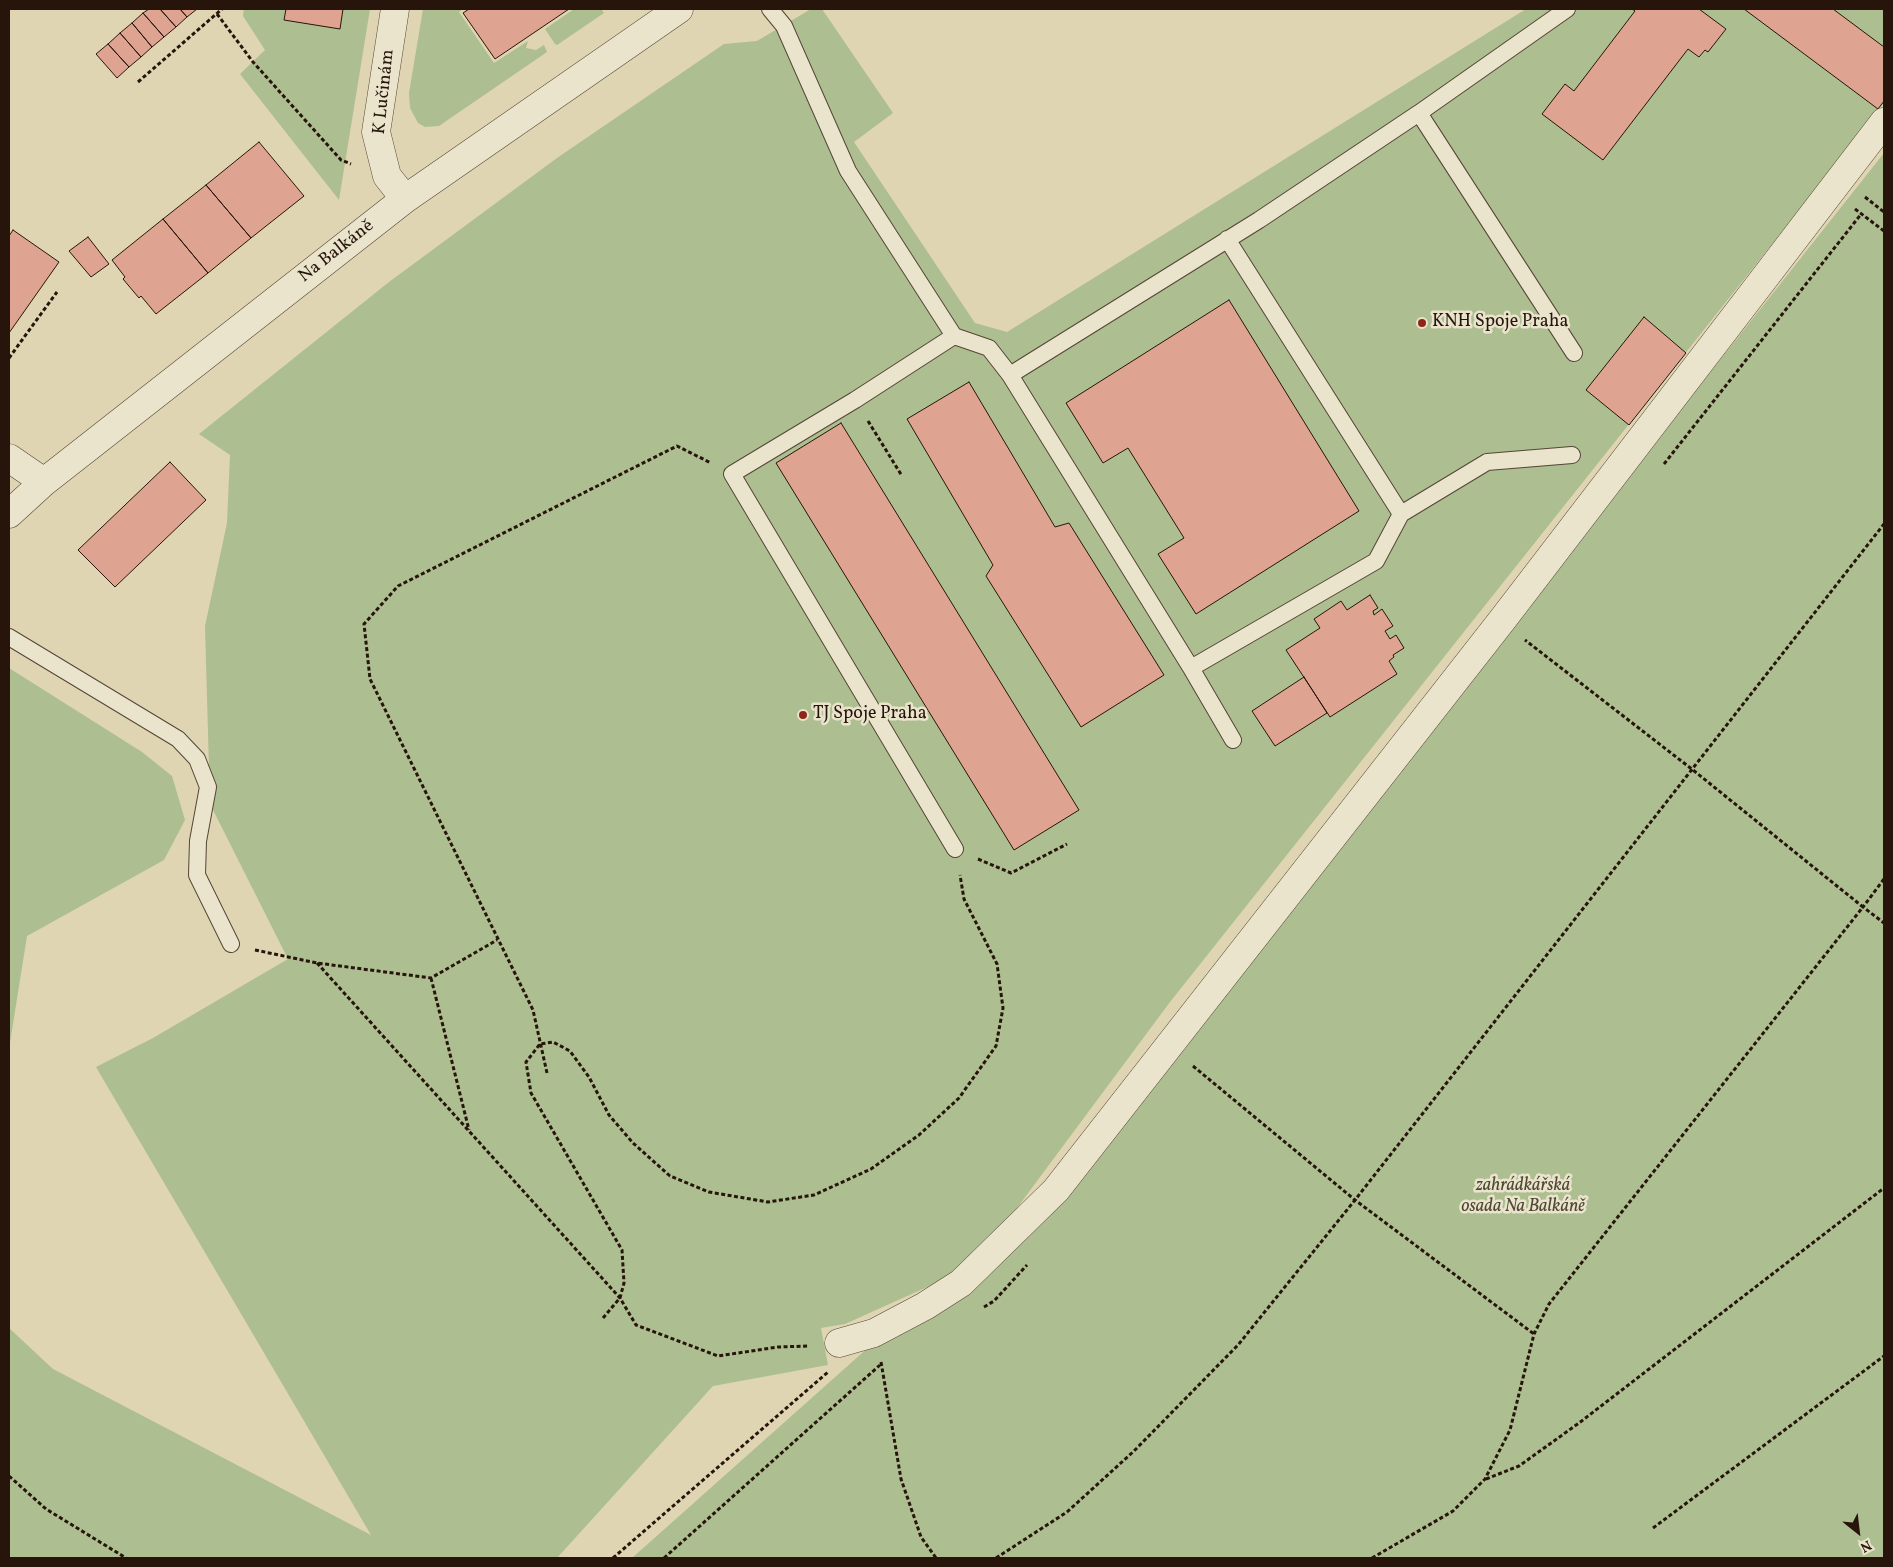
<!DOCTYPE html>
<meta charset="utf-8">
<style>
body{margin:0}
#map{position:relative;width:1893px;height:1567px;overflow:hidden;background:#dfd5b2;font-family:Vollkorn,serif}
canvas{display:block}
.frame{position:absolute;inset:0;border:10px solid #27150c;pointer-events:none}
.north{position:absolute;left:1833px;top:1507px;width:50px;height:50px;-webkit-text-stroke:4px #eae4cd;paint-order:stroke;rotate:151deg;font-size:14px;font-weight:700;line-height:20px;text-align:center;color:#27150c}
.north::after{content:'';display:block;margin:auto;width:18px;height:22px;background:#27150c;clip-path:polygon(50% 0,100% 100%,50% 72%,0 100%)}
</style>
<div id="map">
<canvas width="1893" height="1567"></canvas>
<div class="frame"></div>
<div class="north">N</div>
</div>
<script>
const ctx = document.querySelector('canvas').getContext('2d');
ctx.lineJoin = 'round';
function fillPath(path, color) { ctx.fillStyle = color; ctx.fill(path, 'evenodd'); }
const toPath = rows => new Path2D(rows.map(r => 'M' + r).join(''));
function strokePath(path, color, width, dash) { ctx.strokeStyle = color; ctx.lineWidth = width; ctx.lineCap = dash ? 'butt' : 'round'; ctx.setLineDash(dash || []); ctx.stroke(path); }
function label(font, color, halo, rows, align = 'center') {
  ctx.font = font + ' Vollkorn,serif'; ctx.lineWidth = 5; ctx.setLineDash([]); ctx.textBaseline = 'middle'; ctx.strokeStyle = halo; ctx.fillStyle = color; for (const [text, x, y, turn = 0] of rows) {
    ctx.save(); ctx.translate(x, y); ctx.rotate((+turn || 0) * Math.PI / 180); ctx.textAlign = isNaN(turn) ? turn : align; if (halo) ctx.strokeText(text, 0, 0); ctx.fillText(text, 0, 0); ctx.restore();
  }
}
const green = toPath([
 [244,9,286,9,284,19,340,29,343,9,370,9,339,200,240,74,265,50,243,16],
 [423,9,463,9,459,12,494,63,528,41,526,48,536,50,544,45,547,52,439,126,425,127,418,123,410,108,409,93],
 [574,9,601,9,604,13,557,45,555,44,545,29],
 [811,9,822,9,893,113,854,142,975,323,1007,332,1526,9,1884,9,1884,103,1170,1002,991,1243,945,1279,845,1324,821,1328,828,1365,713,1386,557,1558,9,1558,9,1328,53,1369,371,1535,96,1067,153,1038,288,959,210,804,205,626,227,523,230,455,199,434,389,282,557,158,724,44,757,41],
 [1884,153,1884,1558,632,1558,870,1346,969,1293,1510,625],
 [9,668,142,752,172,776,185,820,164,860,27,936,9,1049]
]);
const building = toPath([
 [149,9,160,9,176,27,164,37,143,13,149,9],
 [160,9,180,9,187,17,176,27,160,9],
 [180,9,197,9,187,17,180,9],
 [286,9,343,9,340,29,284,20,286,9],
 [469,9,569,9,495,59,463,13,469,9],
 [1632,9,1699,9,1726,29,1708,52,1705,50,1699,57,1688,49,1603,160,1542,114,1565,84,1574,91,1635,11,1632,9],
 [1744,9,1833,9,1884,47,1884,101,1878,109,1744,9],
 [143,13,164,37,152,47,132,23,143,13],
 [132,23,152,47,141,57,120,33,132,23],
 [120,33,141,57,129,67,108,44,120,33],
 [108,44,129,67,117,78,96,54,108,44],
 [259,142,304,196,251,238,206,185,259,142],
 [206,185,251,238,208,273,163,219,206,185],
 [163,219,208,273,156,314,141,296,139,298,123,279,125,277,112,260,163,219],
 [13,230,59,262,9,333,9,236,13,230],
 [88,237,109,264,91,277,69,251,88,237],
 [1229,300,1359,511,1196,614,1158,554,1184,538,1128,448,1103,463,1066,403,1229,300],
 [1644,317,1686,353,1629,425,1586,390,1644,317],
 [969,382,1055,527,1069,523,1164,675,1081,727,986,576,993,565,907,419,969,382],
 [841,423,1079,810,1014,850,776,463,841,423],
 [170,462,206,500,115,587,78,550,170,462],
 [1370,595,1378,608,1373,611,1374,615,1382,609,1393,626,1385,631,1390,639,1396,635,1404,648,1393,655,1394,657,1389,661,1397,674,1330,717,1286,650,1320,628,1314,619,1341,601,1347,610,1370,595],
 [1304,677,1327,713,1275,746,1252,711,1304,677]
]);
const path = toPath([
 [217,14,253,62,341,160,351,164],
 [138,82,222,9],
 [1865,197,1884,212],
 [1855,209,1884,231],
 [9,358,57,292],
 [868,421,902,476],
 [1664,464,1862,213],
 [978,859,1011,873,1067,844],
 [1884,879,1863,907,1884,923],
 [255,950,317,963,431,978,497,940],
 [317,963,620,1298,636,1325,718,1356,778,1347,808,1346],
 [431,978,469,1130],
 [1193,1066,1355,1200,1534,1334],
 [547,1073,533,1010,370,679,364,624,398,586,677,446,711,463],
 [984,1307,994,1301,1027,1265],
 [603,1318,620,1298,624,1283,622,1250,531,1093,526,1062,540,1044,553,1042,570,1051,589,1077,609,1115,633,1143,670,1176,709,1192,768,1202,814,1195,871,1169,919,1135,959,1098,996,1046,1003,1008,997,964,964,899,960,875],
 [881,1362,901,1479,921,1537,936,1558],
 [9,1476,46,1509,126,1558],
 [1486,1479,1519,1466,1579,1423,1884,1188],
 [1653,1528,1884,1356],
 [613,1558,828,1372],
 [664,1558,880,1365],
 [996,1558,1067,1512,1134,1451,1238,1345,1355,1200,1884,524],
 [1372,1558,1453,1511,1485,1479,1510,1430,1534,1334,1549,1304,1863,907,1693,770,1525,640]
]);
const service = toPath([
 [770,9,784,26,848,171,954,336],
 [1419,113,1574,353],
 [1227,239,1401,514],
 [1010,375,1259,220,1419,113,1567,9],
 [9,637,178,739,197,759,208,787,198,841,197,875,231,944],
 [1191,668,1376,561,1401,514,1487,462,1572,455],
 [955,849,732,474,855,400,954,336,989,348,1010,375,1191,668,1233,740]
]);
const minor = toPath([
 [395,9,376,132,387,176,405,199],
 [9,458,44,482],
 [9,514,44,482,405,199,679,9],
 [839,1343,874,1333,925,1306,961,1283,1056,1190,1503,619,1884,122]
]);
const markers = [
 [1422,323,5,"#8f2418"],
 [803,715,5,"#8f2418"]
];
const streetNames = [
 ["K Lučinám",385,92,-84],
 ["Na Balkáně",337,252,-38]
];
const poiNames = [
 ["KNH Spoje Praha",1432,323],
 ["TJ Spoje Praha",813,715]
];
const parkNames = [
 ["zahrádkářská",1523,1187],
 ["osada Na Balkáně",1523,1208]
];
fillPath(green, '#adbe90');
fillPath(building, '#dea391');
strokePath(building, '#27150c', 1);
strokePath(service, '#554536', 18);
strokePath(minor, '#554536', 29);
strokePath(path, '#27150c', 3, [4, 2.5]);
strokePath(service, '#eae4cd', 16);
strokePath(minor, '#eae4cd', 28);
for (const [x, y, r, color] of markers) { const dot = new Path2D(); dot.arc(x, y, r, 0, 2 * Math.PI); ctx.fillStyle = color; ctx.fill(dot); strokePath(dot, '#eae4cd', 2); }
label('18px', '#27150c', '#eae4cd', streetNames);
label('18px', '#27150c', '#eae4cd', poiNames, 'left');
label('italic 18px', '#4f4834', '#eae4cd', parkNames);
</script>
